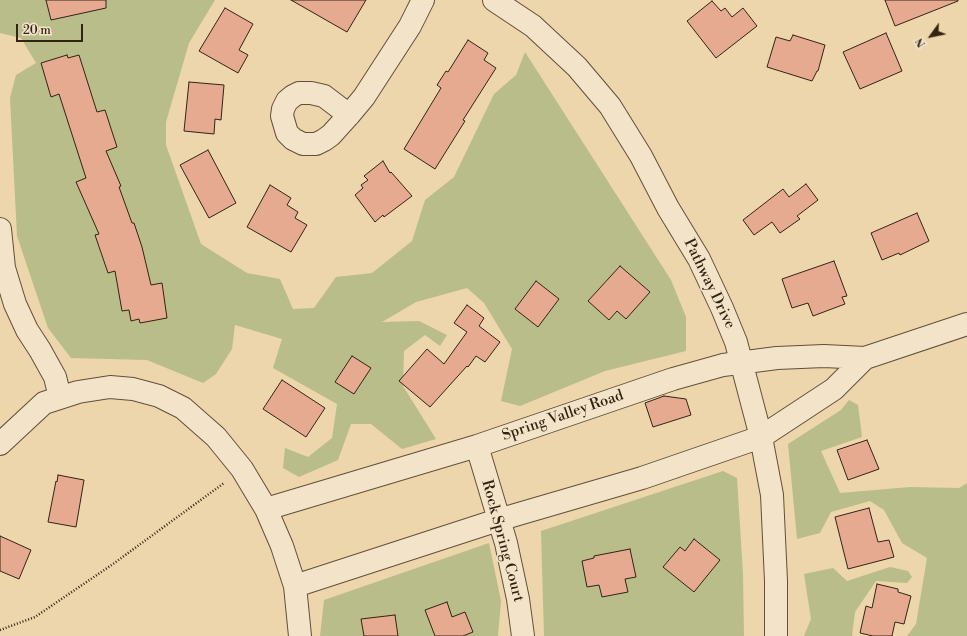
<!DOCTYPE html>
<style>
body{margin:0}
#map{position:relative;width:967px;height:636px;overflow:hidden;background:#edd5ac;font-family:"Libre Bodoni",serif}
canvas{display:block}
.north{position:absolute;left:911px;top:16px;width:40px;height:40px;-webkit-text-stroke:3px #f3e4c9;paint-order:stroke;rotate:237deg;font-size:11px;font-weight:700;line-height:16px;text-align:center;color:#322413}
.north::after{content:'';display:block;margin:auto;width:14px;height:18px;background:#322413;clip-path:polygon(50% 0,100% 100%,50% 72%,0 100%)}
.scale{position:absolute;left:16px;top:24px;width:67px;height:18px;box-sizing:border-box;border:2px solid #322413;border-top:0;padding-left:5px;font-size:12px;line-height:14px;white-space:nowrap;color:#322413;-webkit-text-stroke:3px #f3e4c9;paint-order:stroke}
</style>
<div id="map">
<canvas width="967" height="636"></canvas>
<div class="north">N</div>
<div class="scale">20 m</div>
</div>
<script>
const ctx = document.querySelector('canvas').getContext('2d');
ctx.lineJoin = 'round';
function fillPath(path, color) { ctx.fillStyle = color; ctx.fill(path, 'evenodd'); }
const toPath = rows => new Path2D(rows.map(r => 'M' + r).join(''));
function strokePath(path, color, width, dash) { ctx.strokeStyle = color; ctx.lineWidth = width; ctx.lineCap = dash ? 'butt' : 'round'; ctx.setLineDash(dash || []); ctx.stroke(path); }
function label(font, color, halo, rows, align = 'center') {
  ctx.font = font + ' "Libre Bodoni",serif'; ctx.lineWidth = 3.5; ctx.setLineDash([]); ctx.textBaseline = 'middle'; ctx.strokeStyle = halo; ctx.fillStyle = color; for (const [text, x, y, turn = 0] of rows) {
    ctx.save(); ctx.translate(x, y); ctx.rotate((+turn || 0) * Math.PI / 180); ctx.textAlign = isNaN(turn) ? turn : align; if (halo) ctx.strokeText(text, 0, 0); ctx.fillText(text, 0, 0); ctx.restore();
  }
}
const green = toPath([
 [0,0,215,0,189,43,166,122,166,145,201,244,247,273,280,279,293,309,314,308,336,277,372,273,412,241,425,200,454,177,494,94,516,75,525,52,671,280,686,317,686,351,605,371,520,406,501,401,512,349,484,303,467,288,416,302,382,322,419,321,447,335,440,346,425,335,404,351,403,386,436,439,402,449,371,424,351,424,338,460,299,477,283,468,285,448,308,457,332,438,337,404,273,368,282,339,235,325,232,349,216,374,203,383,147,360,71,358,48,328,17,236,10,98,16,75,36,63,21,38,0,33],
 [849,400,858,405,862,437,821,451,840,493,910,487,959,488,967,483,967,636,907,636,916,624,927,558,902,543,884,510,870,501,831,512,820,533,797,539,788,444,841,410],
 [723,471,737,478,743,574,744,636,544,636,541,531],
 [489,543,501,601,498,636,320,636,324,600],
 [890,567,908,571,912,577,907,583,876,581,855,612,852,636,804,636,811,619,804,574,833,568,847,581]
]);
const building = toPath([
 [46,0,106,0,106,8,51,20,46,0],
 [291,0,366,0,347,32,291,0],
 [885,0,958,0,958,1,895,26,885,0],
 [712,1,721,11,725,8,732,17,743,8,757,26,716,58,687,21,712,1],
 [225,8,253,24,239,50,248,55,238,73,199,51,225,8],
 [886,33,902,71,860,89,843,52,886,33],
 [793,35,825,45,818,71,817,71,812,81,767,67,776,37,790,41,793,35],
 [468,40,488,53,484,60,496,68,463,120,465,121,435,169,404,149,441,88,437,85,446,71,448,72,468,40],
 [67,55,68,58,79,55,97,112,105,110,117,147,106,151,121,186,119,187,132,223,134,223,142,247,151,285,162,283,167,318,140,323,139,319,131,321,129,310,122,311,115,271,108,273,95,235,99,234,76,182,86,178,59,94,51,97,41,63,67,55],
 [189,82,224,85,221,120,215,119,214,134,184,131,189,82],
 [208,150,236,203,209,218,180,165,208,150],
 [383,161,390,173,391,172,412,196,384,217,383,215,375,222,355,195,363,188,361,185,368,180,364,176,383,161],
 [806,184,818,200,797,216,800,219,780,233,772,222,754,235,743,220,783,189,789,197,806,184],
 [270,185,291,198,287,205,298,212,295,218,307,225,291,252,247,227,270,185],
 [917,213,929,241,900,255,899,253,882,260,871,233,917,213],
 [834,261,847,296,842,297,845,304,813,316,808,303,792,308,782,279,834,261],
 [620,266,650,292,626,319,617,311,609,320,588,301,620,266],
 [536,281,559,299,538,327,515,309,536,281],
 [467,305,484,318,479,326,500,342,485,362,476,356,468,367,467,366,430,407,399,381,427,349,444,364,467,332,454,323,467,305],
 [352,356,371,368,354,394,335,382,352,356],
 [282,380,325,408,306,437,263,409,282,380],
 [664,396,686,399,691,415,653,427,645,403,664,396],
 [867,440,879,469,848,480,837,450,867,440],
 [58,475,84,480,76,527,48,522,56,481,57,482,58,475],
 [869,508,878,542,889,540,894,557,848,569,835,517,869,508],
 [0,536,31,550,19,579,0,571,0,536],
 [694,539,720,560,694,592,663,567,680,547,685,551,694,539],
 [630,549,636,577,625,579,628,592,602,597,599,585,587,587,582,561,594,558,594,556,630,549],
 [877,584,898,589,898,592,911,596,904,624,895,622,892,636,873,636,860,633,866,606,872,608,877,584],
 [447,602,452,617,465,612,473,632,463,636,435,636,425,610,447,602],
 [395,615,398,636,364,636,361,619,395,615]
]);
const path = toPath([
 [0,630,35,617,113,564,224,483]
]);
const minor = toPath([
 [494,0,533,26,577,67,610,106,641,156,668,208,699,259,722,308,736,342,761,437,772,495,776,581,776,636],
 [349,115,324,96,311,93,299,93,293,96,287,101,283,109,282,116,287,133,293,139,303,144,316,144,324,140,331,135,349,115,364,97,410,26,423,0],
 [0,229,4,268,15,304,27,330,40,350,55,377,60,397],
 [0,444,44,403,78,392,110,387,133,389,159,396,183,408,216,437,242,469,266,509,282,546,295,586,300,636],
 [477,446,506,543,518,599,523,636],
 [266,509,477,446,673,379,723,365,777,358,824,356,865,358,967,324],
 [295,586,498,520,642,478,761,437,834,389,865,358]
]);
const streetNames = [
 ["Pathway Drive",709,284,64],
 ["Spring Valley Road",563,416,-19],
 ["Rock Spring Court",502,541,75]
];
fillPath(green, '#b9bd89');
fillPath(building, '#e5aa90');
strokePath(building, '#322413', 1);
strokePath(minor, '#615039', 24);
strokePath(path, '#322413', 2.5, [1, 2]);
strokePath(minor, '#f3e4c9', 22);
label('15px', '#322413', '#f3e4c9', streetNames);
</script>
